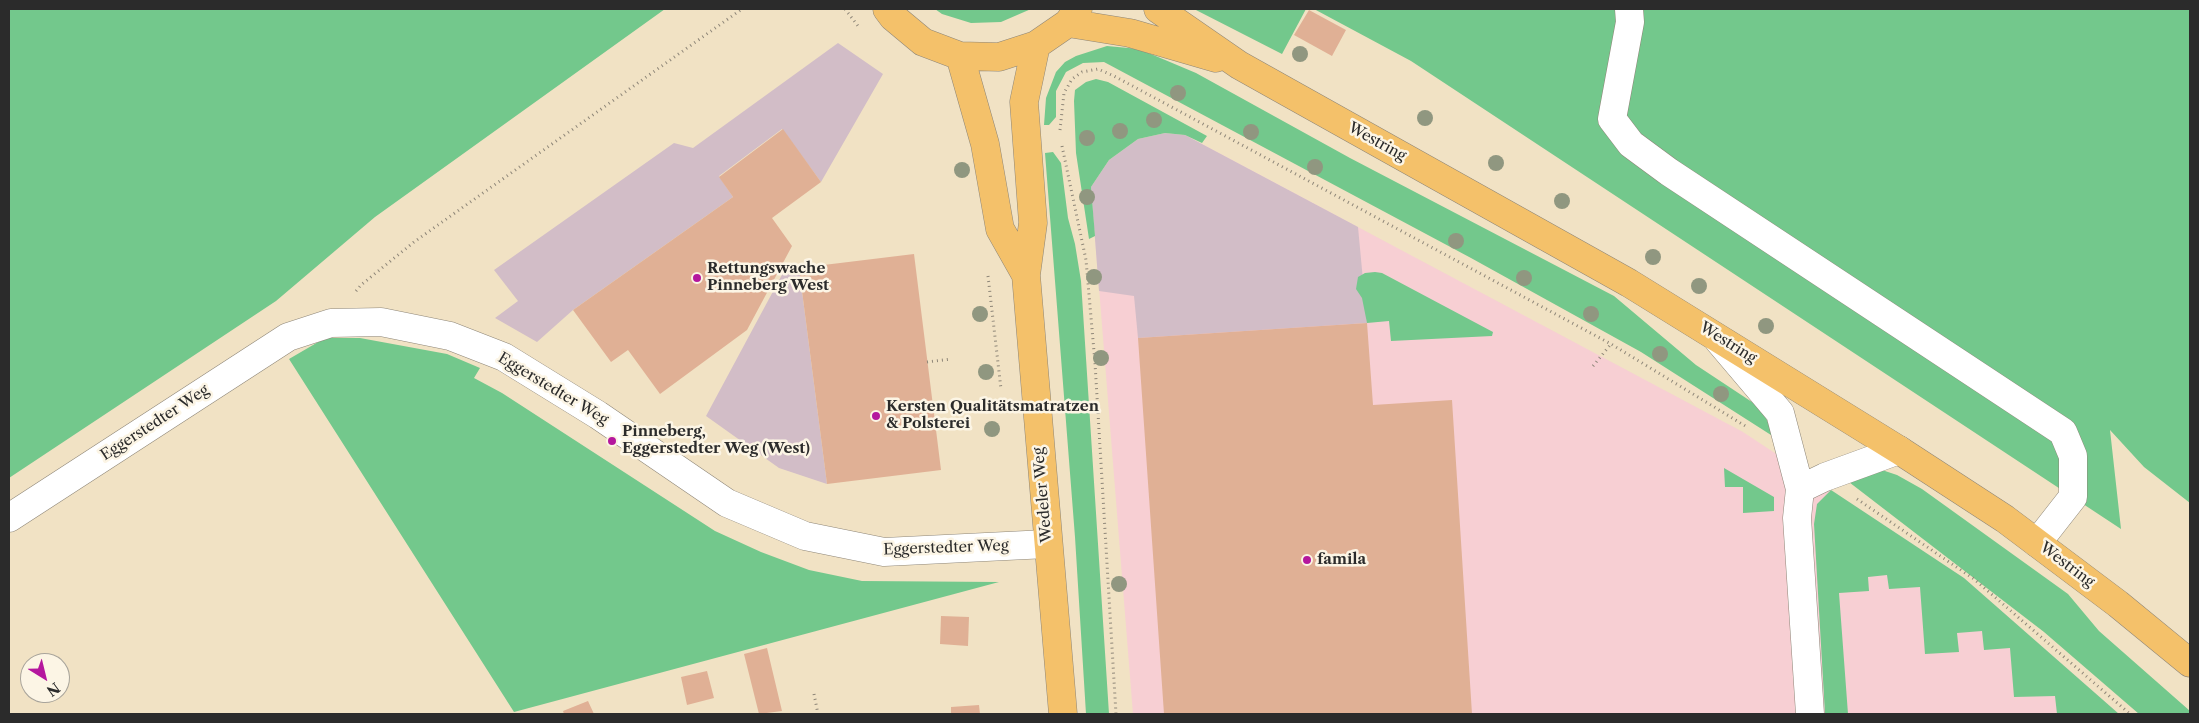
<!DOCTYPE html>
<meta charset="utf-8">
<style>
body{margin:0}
#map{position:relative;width:2199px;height:723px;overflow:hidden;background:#f1e2c4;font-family:"Libre Caslon Text",serif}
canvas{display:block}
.frame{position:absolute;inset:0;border:10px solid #2b2b2b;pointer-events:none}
.north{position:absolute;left:20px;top:653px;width:50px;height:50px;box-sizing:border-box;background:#fcf5e5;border:1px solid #a8a49b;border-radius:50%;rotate:144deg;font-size:14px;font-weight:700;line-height:20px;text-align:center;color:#2b2b2b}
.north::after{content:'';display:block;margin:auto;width:18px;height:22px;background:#b5179e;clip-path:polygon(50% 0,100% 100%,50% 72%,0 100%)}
</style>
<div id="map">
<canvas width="2199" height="723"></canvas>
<div class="frame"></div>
<div class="north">N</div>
</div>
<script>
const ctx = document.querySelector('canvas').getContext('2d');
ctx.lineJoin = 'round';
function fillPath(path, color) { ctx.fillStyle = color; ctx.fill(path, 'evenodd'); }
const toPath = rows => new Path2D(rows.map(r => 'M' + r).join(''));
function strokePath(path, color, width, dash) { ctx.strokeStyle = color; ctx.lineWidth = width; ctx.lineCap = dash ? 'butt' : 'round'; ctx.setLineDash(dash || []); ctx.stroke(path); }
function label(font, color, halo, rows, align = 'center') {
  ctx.font = font + ' "Libre Caslon Text",serif'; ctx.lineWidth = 5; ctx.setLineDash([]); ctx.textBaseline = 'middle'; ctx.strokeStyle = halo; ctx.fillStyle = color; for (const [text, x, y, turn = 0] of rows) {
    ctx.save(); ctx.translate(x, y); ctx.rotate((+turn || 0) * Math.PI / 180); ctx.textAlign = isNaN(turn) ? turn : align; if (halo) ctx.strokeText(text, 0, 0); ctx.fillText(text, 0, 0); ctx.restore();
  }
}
const built = toPath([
 [1185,135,1743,432,1964,578,2119,714,1133,714,1091,187]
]);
const industrial = toPath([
 [838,43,883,74,821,182,782,129,719,176,733,197,573,310,537,342,495,318,518,301,494,270,674,143,693,148],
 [1165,133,1185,135,1358,227,1367,323,1138,338,1134,296,1099,291,1091,187,1109,160,1138,139],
 [799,268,827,484,779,468,706,416,784,271]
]);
const green = toPath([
 [9,9,665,9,375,217,276,301,9,478],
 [935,9,1031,9,1001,22,971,23,942,14],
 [1194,9,1306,9,1282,54],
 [1314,9,2190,9,2190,503,2144,467,2110,430,2121,529,1411,61],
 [1107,46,1139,49,1196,73,1350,158,1614,296,1696,365,1758,406,1765,416,1771,429,1771,435,1641,352,1471,258,1104,62,1083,63,1066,72,1056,91,1056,117,1049,125,1044,125,1046,98,1056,72,1065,62,1076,56],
 [1096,79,1108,82,1207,136,1202,143,1185,135,1165,133,1138,139,1109,160,1091,187,1095,236,1089,239,1076,153,1074,101,1075,90,1086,82],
 [1053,152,1061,163,1068,218,1075,244,1081,281,1109,714,1086,714,1075,537,1045,153],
 [1375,272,1382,273,1493,332,1492,336,1391,341,1389,321,1367,323,1362,298,1356,289,1358,277,1365,273],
 [325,338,360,338,447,354,480,368,474,378,502,393,715,531,761,552,809,570,862,581,999,582,514,712,289,359],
 [1724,468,1774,497,1774,511,1743,513,1743,487,1725,487],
 [1882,470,1897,475,1922,489,2068,594,2099,631,2190,711,2190,714,2139,714,2044,632,1845,479],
 [1831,490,1964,578,2119,714,2057,714,2055,696,2014,697,2010,648,1984,650,1982,631,1957,633,1959,652,1925,654,1920,587,1889,589,1887,575,1868,577,1869,591,1839,593,1848,714,1825,714,1814,524,1817,504]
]);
const building = toPath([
 [1309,10,1346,30,1332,56,1294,35],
 [783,129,821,182,772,218,792,246,747,330,660,394,628,350,611,362,573,310,733,197,719,177],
 [914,254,941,470,827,484,799,268],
 [1367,323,1373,405,1452,400,1472,714,1164,714,1138,338],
 [941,616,969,617,968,646,940,644],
 [767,648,782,711,759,714,744,654],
 [707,671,714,698,687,705,681,677],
 [588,701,594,714,564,714,563,711],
 [979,705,980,714,951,714,951,707]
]);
const path = toPath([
 [845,9,858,26],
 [1060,130,1064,93,1072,79,1082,72,1098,69,1114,76,1611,344,1747,427],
 [1062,146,1086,260,1095,363,1116,714],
 [988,276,1001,389],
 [356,291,361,285,414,242,742,9],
 [927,362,951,359],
 [1593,366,1611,344],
 [1857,499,1974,579,2130,714],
 [814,694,818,714]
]);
const minor = toPath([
 [1629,9,1630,22,1612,119,1631,144,1669,172,2063,432,2073,456,2073,497,2037,543],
 [1719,341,1780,413,1800,489,1797,518,1810,714],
 [1800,489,1825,477,1899,450],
 [9,518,288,337,331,323,381,322,450,336,504,357,598,415,727,503,805,536,884,552,1047,544]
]);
const major = toPath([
 [887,9,893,17,923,42,960,56,999,57,1036,45,1068,23,1078,9],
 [1158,9,1239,65,1629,283,1899,450,2005,519,2118,604,2190,663],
 [1068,23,1130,33,1216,58],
 [1036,45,1024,102,1033,223,1026,275,1063,714],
 [960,56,985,144,1000,229,1026,275]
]);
const trees = [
 [1300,54],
 [1178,93],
 [1425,118],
 [1154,120],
 [1120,131],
 [1251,132],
 [1087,138],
 [1496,163],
 [1315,167],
 [962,170],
 [1087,197],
 [1562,201],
 [1456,241],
 [1653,257],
 [1094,277],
 [1524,278],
 [1699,286],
 [980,314],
 [1591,314],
 [1766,326],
 [1660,354],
 [1101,358],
 [986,372],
 [1721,394],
 [992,429],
 [1119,584]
];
const markers = [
 [697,278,5,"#b5179e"],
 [876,416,5,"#b5179e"],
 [612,441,5,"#b5179e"],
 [1307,560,5,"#b5179e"]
];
const streetNames = [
 ["Westring",1377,142,29],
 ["Westring",1728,343,32],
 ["Eggerstedter Weg",553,389,31],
 ["Eggerstedter Weg",155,423,-33],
 ["Wedeler Weg",1043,495,-95],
 ["Eggerstedter Weg",946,548,-2],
 ["Westring",2067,565,37]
];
const poiNames = [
 ["Rettungswache",707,269],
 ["Pinneberg West",707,286],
 ["Kersten Qualitätsmatratzen",886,407],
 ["& Polsterei",886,424],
 ["Pinneberg,",622,432],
 ["Eggerstedter Weg (West)",622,449],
 ["famila",1317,560]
];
fillPath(built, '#f7cfd3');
fillPath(industrial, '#d2bdc7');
fillPath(green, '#73c88c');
fillPath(building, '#e0b095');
strokePath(minor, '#8e8678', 29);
strokePath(major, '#8e8678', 29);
strokePath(path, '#8e8678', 3, [1, 4]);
strokePath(minor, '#fff', 28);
strokePath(major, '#f4c16a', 28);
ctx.fillStyle = '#909780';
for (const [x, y] of trees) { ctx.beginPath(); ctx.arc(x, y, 8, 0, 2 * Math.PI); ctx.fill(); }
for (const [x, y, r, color] of markers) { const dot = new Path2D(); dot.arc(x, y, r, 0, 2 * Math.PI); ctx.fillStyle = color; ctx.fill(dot); strokePath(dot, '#fcf5e5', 2); }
label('15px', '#2b2b2b', '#fcf5e5', streetNames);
label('bold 15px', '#2b2b2b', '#fcf5e5', poiNames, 'left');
</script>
